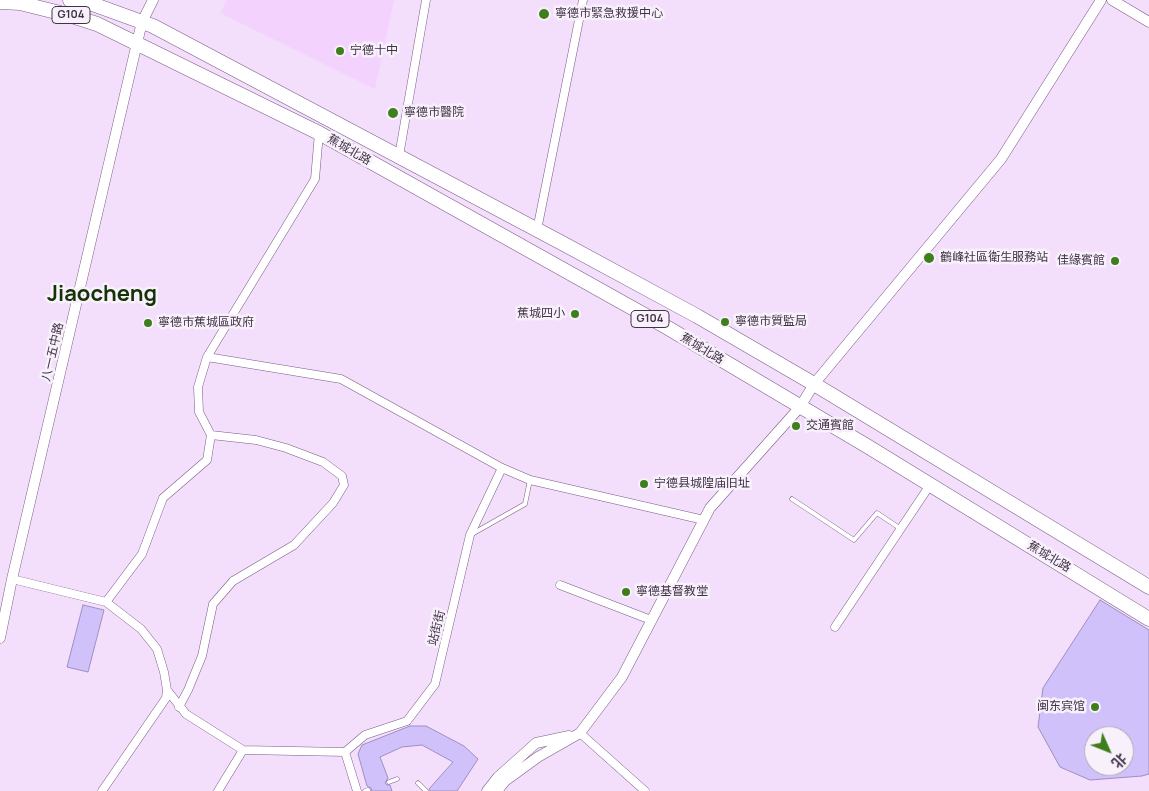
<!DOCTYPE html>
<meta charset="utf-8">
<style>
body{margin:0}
#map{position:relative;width:1149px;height:791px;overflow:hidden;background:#f3defb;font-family:Manrope,"Noto Sans SC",sans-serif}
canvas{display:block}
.north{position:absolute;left:1084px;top:726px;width:50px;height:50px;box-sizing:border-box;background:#f8f1fb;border:1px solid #afa5b3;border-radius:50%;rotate:134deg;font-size:14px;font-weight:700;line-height:20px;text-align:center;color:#413346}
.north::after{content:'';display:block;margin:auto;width:18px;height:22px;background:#3f7e1d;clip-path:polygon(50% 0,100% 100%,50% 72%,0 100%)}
</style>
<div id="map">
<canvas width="1149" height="791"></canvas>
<div class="north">北</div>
</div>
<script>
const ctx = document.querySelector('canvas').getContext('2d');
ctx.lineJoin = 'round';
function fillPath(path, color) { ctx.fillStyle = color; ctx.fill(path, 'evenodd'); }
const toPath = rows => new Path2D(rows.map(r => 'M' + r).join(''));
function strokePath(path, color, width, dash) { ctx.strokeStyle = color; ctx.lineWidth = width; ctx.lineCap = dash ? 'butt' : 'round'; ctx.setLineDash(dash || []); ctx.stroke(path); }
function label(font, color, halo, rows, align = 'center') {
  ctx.font = font + ' Manrope,"Noto Sans SC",sans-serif'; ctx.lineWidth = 5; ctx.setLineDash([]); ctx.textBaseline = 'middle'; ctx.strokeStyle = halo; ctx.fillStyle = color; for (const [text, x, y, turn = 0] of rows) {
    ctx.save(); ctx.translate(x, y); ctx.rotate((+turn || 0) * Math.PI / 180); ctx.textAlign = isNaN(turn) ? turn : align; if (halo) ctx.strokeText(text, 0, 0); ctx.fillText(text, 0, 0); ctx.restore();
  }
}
const built = toPath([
 [227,0,394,0,375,89,220,13]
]);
const building = toPath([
 [1100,600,1149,630,1149,774,1142,776,1090,780,1060,767,1038,727,1043,688,1100,600],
 [1094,736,1124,736,1124,766,1094,766,1094,736],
 [83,605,104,610,88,672,67,667,83,605],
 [410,726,426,726,464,746,478,759,457,791,430,791,429,789,453,762,422,745,402,747,380,757,388,778,385,783,387,785,390,785,392,791,372,791,371,788,367,786,358,754,362,745,410,726]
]);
const lane = toPath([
 [792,499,854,540,877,513,901,529],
 [472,534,525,504,530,480],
 [389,782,397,779],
 [418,783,426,791],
 [365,791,368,790]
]);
const street = toPath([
 [399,156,426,0],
 [537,230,583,0],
 [207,357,341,379,502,468,530,480,704,520],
 [12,579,106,602,142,554,163,498,207,460,211,435,199,412,198,387,207,357,315,179,319,133],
 [560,585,651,620],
 [835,627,930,485],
 [167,690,186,714,243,750,218,791],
 [179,707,188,690,202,656,213,604,233,581,294,545,333,503,344,485,342,476,323,462,286,448,256,440,211,435],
 [580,733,645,791],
 [243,750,345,752,357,791],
 [345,752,365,735,407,721,435,684,470,535,502,468],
 [102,791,166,698,167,690,164,672,157,649,141,629,106,602]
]);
const secondary = toPath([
 [1112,0,1149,22],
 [0,638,12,579,137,43,142,22,153,0],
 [487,791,498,777,536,743,569,736],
 [497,791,505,781,538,757,580,733,622,677,710,508,800,407,814,384,1001,159,1101,0]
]);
const highway = toPath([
 [70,0,95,5,153,26,562,243,697,316,814,384,1149,587],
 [0,2,20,3,72,16,97,24,319,133,668,328,867,446,1149,619]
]);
const markers = [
 [544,14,6,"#3f7e1d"],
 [340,51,5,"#3f7e1d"],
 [393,113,6,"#3f7e1d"],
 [929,258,6,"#3f7e1d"],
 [1115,261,5,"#3f7e1d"],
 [575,314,5,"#3f7e1d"],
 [725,322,5,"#3f7e1d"],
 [148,323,5,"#3f7e1d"],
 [796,426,5,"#3f7e1d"],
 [644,484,5,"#3f7e1d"],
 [626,592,5,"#3f7e1d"],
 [1095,707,5,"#3f7e1d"]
];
const shields = [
 [71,15,38],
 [650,319,38]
];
const shieldNames = [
 ["G104",71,15],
 ["G104",650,319]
];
const poiNames = [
 ["寧德市緊急救援中心",555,14],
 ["宁德十中",350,51],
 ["寧德市醫院",404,113],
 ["鶴峰社區衛生服務站",940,258],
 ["佳緣賓館",1105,261,"right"],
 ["蕉城四小",565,314,"right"],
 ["寧德市質監局",735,322],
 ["寧德市蕉城區政府",158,323],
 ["交通賓館",806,426],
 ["宁德县城隍庙旧址",654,484],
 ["寧德基督教堂",636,592],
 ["闽东宾馆",1085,707,"right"]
];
const streetNames = [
 ["蕉城北路",349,150,30],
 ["蕉城北路",702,349,31],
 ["八一五中路",53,352,-77],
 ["蕉城北路",1049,557,31],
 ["站街街",437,628,-76]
];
const townNames = [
 ["Jiaocheng",102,295]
];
fillPath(built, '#f3d3fe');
fillPath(building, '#d1c1fb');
strokePath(building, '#9d8fc0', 1);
strokePath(lane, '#7b5c85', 5);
strokePath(street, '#7b5c85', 9);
strokePath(secondary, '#7b5c85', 11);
strokePath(highway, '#7b5c85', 15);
strokePath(lane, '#fff', 4);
strokePath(street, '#fff', 8);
strokePath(secondary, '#fff', 10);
strokePath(highway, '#fff', 14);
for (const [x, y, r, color] of markers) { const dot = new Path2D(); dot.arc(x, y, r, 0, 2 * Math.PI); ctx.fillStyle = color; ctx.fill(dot); strokePath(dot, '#f8f1fb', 2); }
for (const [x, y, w] of shields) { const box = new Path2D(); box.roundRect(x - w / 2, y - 8.5, w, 17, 4); ctx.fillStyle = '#f8f1fb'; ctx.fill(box); strokePath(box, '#413346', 1); }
label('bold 11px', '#413346', null, shieldNames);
label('12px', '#413346', '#f8f1fb', poiNames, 'left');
label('12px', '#413346', '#f8f1fb', streetNames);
label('bold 22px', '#143204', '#f8f1fb', townNames);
</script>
